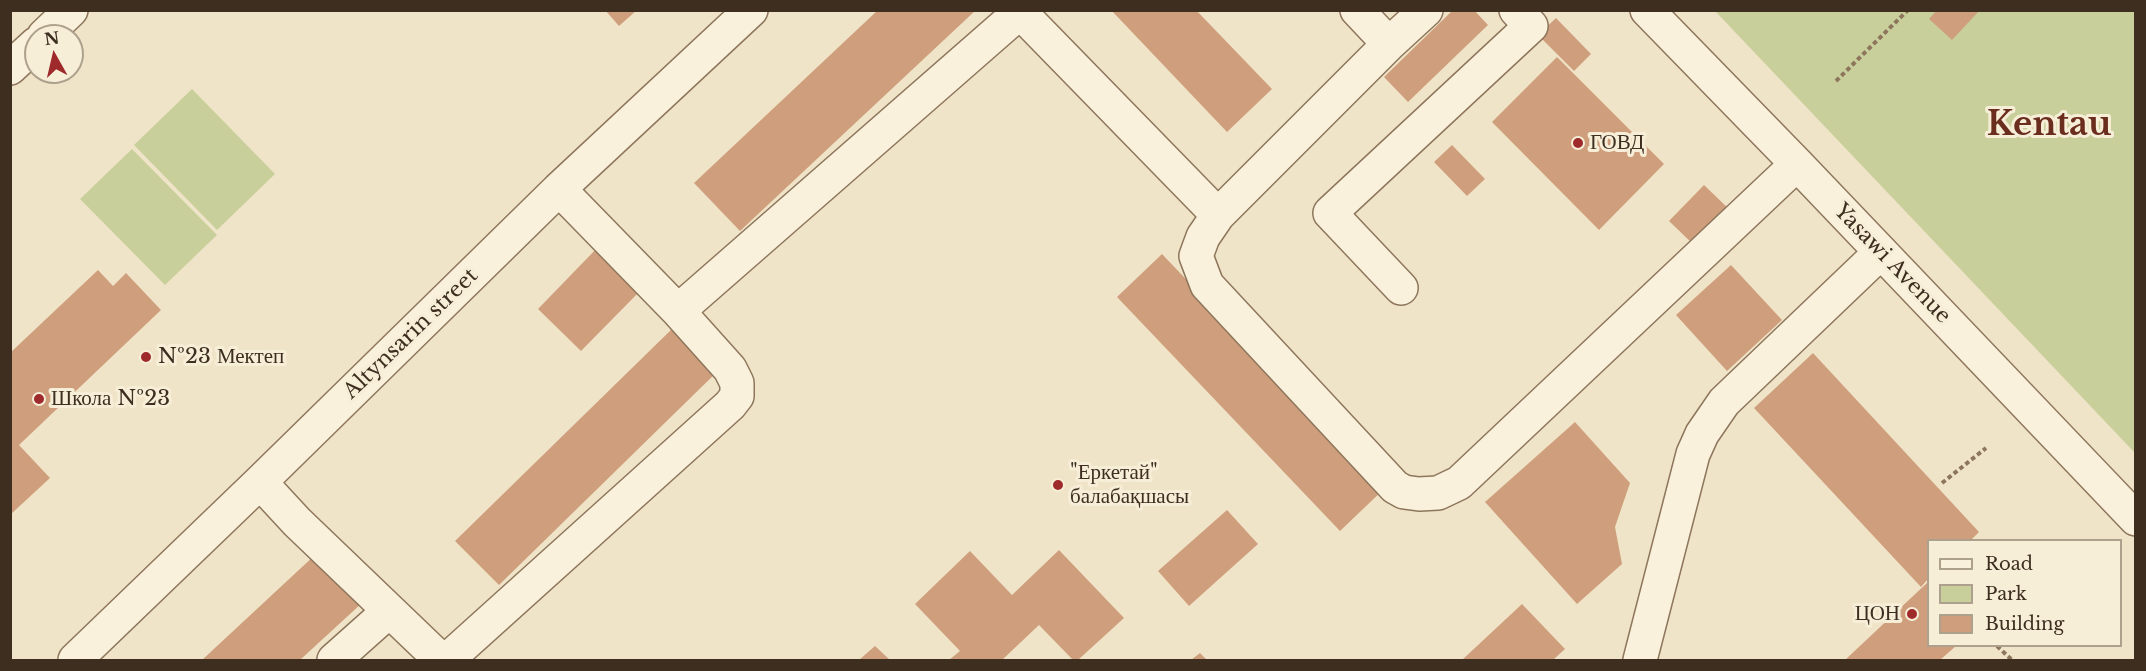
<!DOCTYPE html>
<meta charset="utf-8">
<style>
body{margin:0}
#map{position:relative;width:2146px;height:671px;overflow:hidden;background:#f0e4c8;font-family:"Libre Baskerville",serif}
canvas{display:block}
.frame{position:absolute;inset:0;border:12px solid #3d2e20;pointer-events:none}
.legend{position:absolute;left:1927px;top:539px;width:195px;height:108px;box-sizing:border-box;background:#f7eed8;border:2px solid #ada18e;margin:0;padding:8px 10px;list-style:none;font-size:18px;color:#3d2e20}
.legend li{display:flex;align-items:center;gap:12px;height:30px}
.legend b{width:30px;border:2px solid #ada18e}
.north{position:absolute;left:24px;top:24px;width:60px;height:60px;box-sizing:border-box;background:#f7eed8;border:2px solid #ada18e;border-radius:50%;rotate:352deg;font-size:16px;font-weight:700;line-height:24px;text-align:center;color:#3d2e20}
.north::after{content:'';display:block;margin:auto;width:21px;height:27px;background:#9e2a2b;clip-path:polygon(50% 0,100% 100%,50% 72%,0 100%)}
</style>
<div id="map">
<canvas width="2146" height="671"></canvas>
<div class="frame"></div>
<ul class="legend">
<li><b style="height:8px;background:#faf1dc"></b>Road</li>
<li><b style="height:16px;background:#c9cf9b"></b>Park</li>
<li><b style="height:16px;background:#cf9f7d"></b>Building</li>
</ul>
<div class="north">N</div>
</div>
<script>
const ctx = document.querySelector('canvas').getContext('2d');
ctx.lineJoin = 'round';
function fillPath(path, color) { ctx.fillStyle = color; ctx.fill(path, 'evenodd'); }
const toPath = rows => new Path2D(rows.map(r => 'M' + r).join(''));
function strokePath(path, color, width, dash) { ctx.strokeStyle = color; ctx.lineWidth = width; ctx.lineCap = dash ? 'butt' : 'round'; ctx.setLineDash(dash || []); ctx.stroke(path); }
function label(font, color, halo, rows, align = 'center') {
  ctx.font = font + ' "Libre Baskerville",serif'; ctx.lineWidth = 6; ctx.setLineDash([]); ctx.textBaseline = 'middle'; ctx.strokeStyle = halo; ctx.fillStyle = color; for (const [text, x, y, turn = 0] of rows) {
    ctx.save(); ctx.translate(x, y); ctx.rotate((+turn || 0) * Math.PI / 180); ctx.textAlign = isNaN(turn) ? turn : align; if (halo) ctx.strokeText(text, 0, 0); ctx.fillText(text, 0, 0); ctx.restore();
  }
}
const green = toPath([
 [1715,11,2135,11,2135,453],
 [192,89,275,174,217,230,134,145],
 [132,149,217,235,165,285,80,199]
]);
const building = toPath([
 [605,10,637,10,619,26],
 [878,10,976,10,740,231,694,183],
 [1111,10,1196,10,1272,89,1227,132],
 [1453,10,1474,10,1488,25,1408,102,1384,77],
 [1937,10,1980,10,1952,40,1929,19],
 [1556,18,1591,54,1574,71,1538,35],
 [1557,57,1664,164,1599,230,1492,122],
 [1452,145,1485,179,1467,196,1434,162],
 [1704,185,1731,211,1696,247,1669,221],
 [599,246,642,289,581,351,538,309],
 [1162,254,1385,488,1340,531,1117,297],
 [1731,265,1782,320,1727,371,1676,315],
 [98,270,113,286,126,273,161,310,19,445,50,478,10,515,10,353],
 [675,326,719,370,499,585,455,541],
 [1813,353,1979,532,1971,540,1928,540,1928,579,1921,587,1754,408],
 [1575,422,1630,483,1615,527,1622,564,1577,604,1485,502],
 [1227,510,1258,544,1189,606,1158,571],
 [1059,550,1124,618,1078,660,1073,660,1039,625,1002,660,949,660,960,651,915,604,970,551,1012,595],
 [316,554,362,603,300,660,202,660],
 [1928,582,1928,646,1956,646,1940,660,1845,660],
 [1522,604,1565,649,1553,660,1462,660],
 [875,646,890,660,859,660],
 [1200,653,1207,660,1191,660]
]);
const path = toPath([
 [1836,81,1908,10],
 [1942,483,1986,448],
 [1997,646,2012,660]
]);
const minor = toPath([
 [1018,10,1218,215],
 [1357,10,1389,44],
 [1426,10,1389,44,1218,215,1203,237,1196,256,1207,285,1395,487,1404,492,1419,494,1438,493,1459,483,1797,164],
 [1647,10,1797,164,2136,519],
 [44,36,71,10],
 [10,68,36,44],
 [1401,288,1330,213,1531,26,1516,10],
 [678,311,1020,12],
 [260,482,297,522,441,660],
 [75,660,260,482,559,189,751,10],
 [334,660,389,611],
 [447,660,730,405,737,396,737,383,730,369,678,311,559,189],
 [1640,660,1693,454,1702,434,1724,402,1881,252]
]);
const markers = [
 [1578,143,6,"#9e2a2b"],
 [146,357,6,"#9e2a2b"],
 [39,399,6,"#9e2a2b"],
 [1058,485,6,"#9e2a2b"],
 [1912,614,6,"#9e2a2b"]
];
const poiNames = [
 ["ГОВД",1590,143],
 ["№23 Мектеп",158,357],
 ["Школа №23",51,399],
 ["\"Еркетай\"",1070,473],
 ["балабақшасы",1070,497],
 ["ЦОН",1900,614,"right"]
];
const streetNames = [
 ["Yasawi Avenue",1892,264,46],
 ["Altynsarin street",411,334,-44]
];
const townNames = [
 ["Kentau",2049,126]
];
fillPath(green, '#c9cf9b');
fillPath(building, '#cf9f7d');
strokePath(minor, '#8d765c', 36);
strokePath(path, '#8d765c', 4, [4.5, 3]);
strokePath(minor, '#faf1dc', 33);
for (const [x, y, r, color] of markers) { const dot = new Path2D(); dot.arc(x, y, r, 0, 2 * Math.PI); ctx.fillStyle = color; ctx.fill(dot); strokePath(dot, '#f7eed8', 2); }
label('21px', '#3d2e20', '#f7eed8', poiNames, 'left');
label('21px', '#3d2e20', '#f7eed8', streetNames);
label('bold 33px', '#6b2e1e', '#f7eed8', townNames);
</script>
